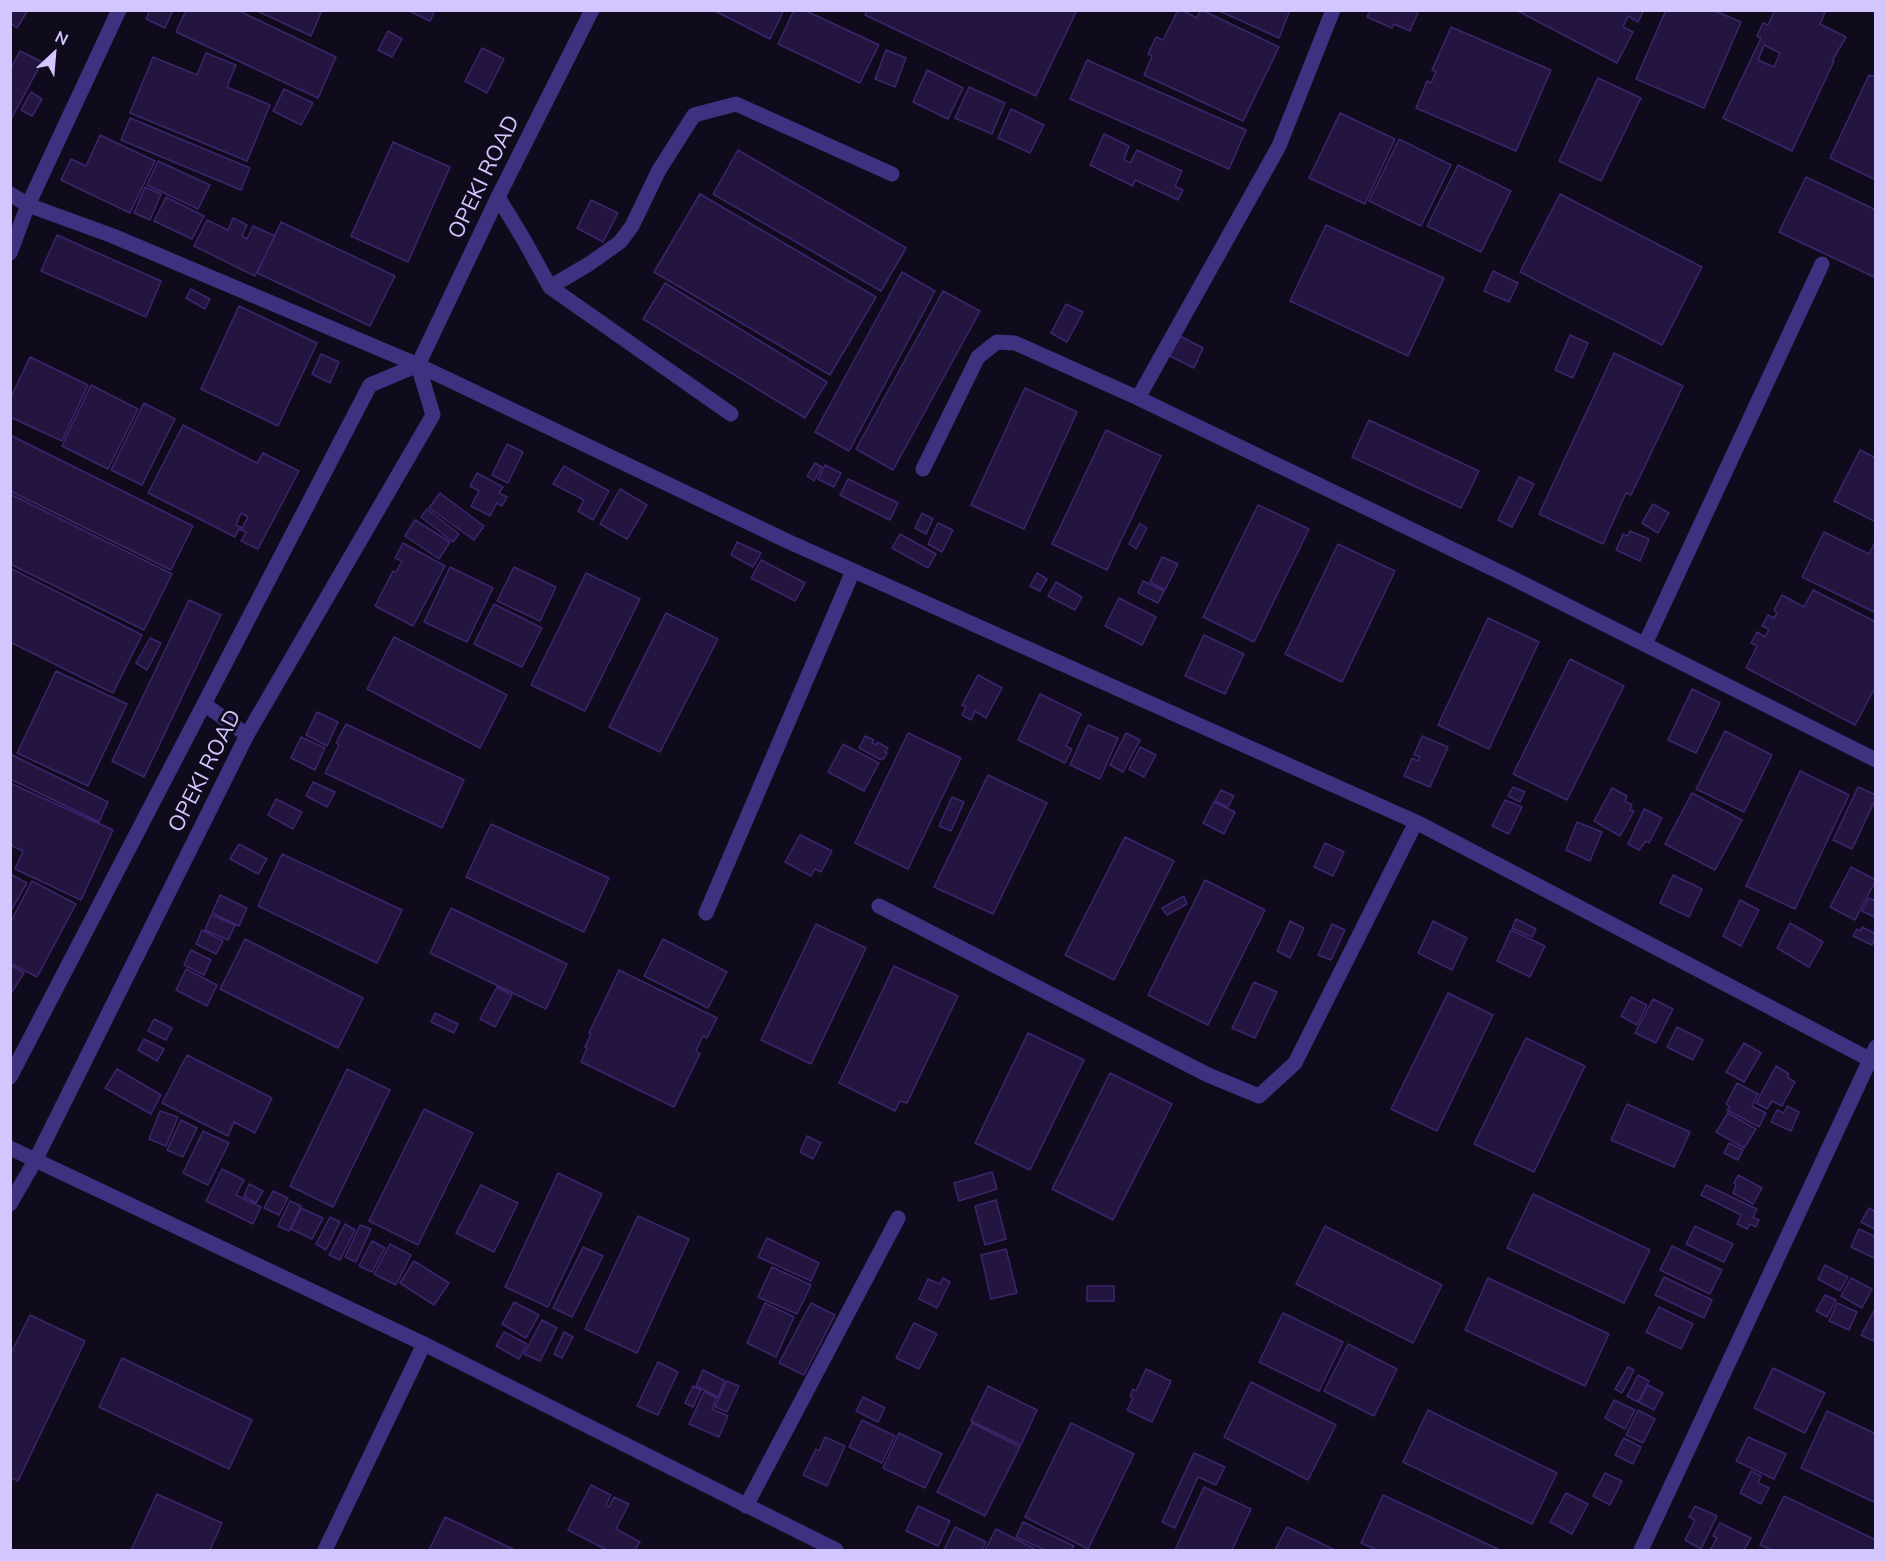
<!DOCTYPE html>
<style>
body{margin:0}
#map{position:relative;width:1886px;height:1561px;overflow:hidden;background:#100a1d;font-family:Mulish,sans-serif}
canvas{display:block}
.frame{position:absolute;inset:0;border:12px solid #d3c6ff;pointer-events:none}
.north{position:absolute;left:24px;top:24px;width:60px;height:60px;-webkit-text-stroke:4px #100a1d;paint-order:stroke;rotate:26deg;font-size:16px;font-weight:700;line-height:24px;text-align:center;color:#d3c6ff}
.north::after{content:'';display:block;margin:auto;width:21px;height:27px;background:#d3c6ff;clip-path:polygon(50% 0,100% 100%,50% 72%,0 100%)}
</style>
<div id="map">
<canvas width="1886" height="1561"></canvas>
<div class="frame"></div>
<div class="north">N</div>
</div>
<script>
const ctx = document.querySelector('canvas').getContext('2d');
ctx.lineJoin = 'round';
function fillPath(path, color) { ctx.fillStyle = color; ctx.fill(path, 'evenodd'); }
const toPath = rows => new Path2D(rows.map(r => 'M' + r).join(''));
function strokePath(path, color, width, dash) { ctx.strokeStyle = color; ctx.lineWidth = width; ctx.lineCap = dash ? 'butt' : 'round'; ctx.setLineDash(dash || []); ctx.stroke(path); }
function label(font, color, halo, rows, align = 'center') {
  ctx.font = font + ' Mulish,sans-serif'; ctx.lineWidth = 6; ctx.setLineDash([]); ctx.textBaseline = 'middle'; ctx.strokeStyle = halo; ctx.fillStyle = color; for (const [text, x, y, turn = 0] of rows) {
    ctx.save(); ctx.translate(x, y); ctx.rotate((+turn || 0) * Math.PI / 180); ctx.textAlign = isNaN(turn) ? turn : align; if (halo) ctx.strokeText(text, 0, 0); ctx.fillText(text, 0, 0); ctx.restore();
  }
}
const building = toPath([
 [10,10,28,10,17,28,10,23,10,10],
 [150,10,173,10,165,28,146,19,150,10],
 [186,10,237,10,336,57,318,98,176,32,186,10],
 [255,10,322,10,311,36,255,10],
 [407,10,435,10,430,21,407,10],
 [713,10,784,10,770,39,713,10],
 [794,10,804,10,879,45,860,83,778,44,794,10],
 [867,10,1077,10,1036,96,865,15,867,10],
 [1178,10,1181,10,1197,18,1200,10,1202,10,1279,47,1243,121,1144,75,1152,56,1148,54,1156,37,1163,40,1178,10],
 [1217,10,1290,10,1279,38,1217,10],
 [1370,10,1419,10,1410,31,1394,24,1392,28,1367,17,1370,10],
 [1516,10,1644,10,1638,22,1628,16,1623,27,1633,32,1617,63,1516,10],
 [1666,10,1713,10,1741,22,1704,108,1636,79,1666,10],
 [1775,10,1826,10,1820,24,1846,37,1832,61,1834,61,1792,151,1723,118,1761,38,1757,36,1763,23,1768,25,1775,10],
 [1764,45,1780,53,1774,67,1758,60,1764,45],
 [1451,27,1551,70,1516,151,1416,108,1427,81,1431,83,1436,72,1432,70,1451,27],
 [388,31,402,39,392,57,378,50,388,31],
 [482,48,504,59,487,93,465,81,482,48],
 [886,50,906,58,895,87,875,79,886,50],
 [20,51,42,62,10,121,10,69,20,51],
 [206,53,236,65,227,87,270,105,247,161,130,113,153,57,197,75,206,53],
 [1087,60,1246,130,1229,169,1070,99,1087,60],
 [927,70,963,88,948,119,913,102,927,70],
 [1869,75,1876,77,1876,180,1830,158,1869,75],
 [1598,78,1641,98,1601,181,1559,161,1598,78],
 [969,87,1005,103,992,134,955,118,969,87],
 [284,89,313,103,301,125,273,111,284,89],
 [31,92,42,99,32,116,21,110,31,92],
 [1011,109,1044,125,1030,153,998,138,1011,109],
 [1340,113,1395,139,1365,204,1309,178,1340,113],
 [130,118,250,168,241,190,121,140,130,118],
 [1104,134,1129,146,1124,159,1130,163,1137,150,1182,171,1175,186,1183,190,1178,200,1135,180,1133,186,1090,165,1104,134],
 [100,135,155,161,130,213,61,180,71,159,86,166,100,135],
 [1399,139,1451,165,1421,226,1369,201,1399,139],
 [393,142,450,167,408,262,351,236,393,142],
 [738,150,906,248,881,291,713,194,738,150],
 [158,161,210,185,198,209,147,185,158,161],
 [1458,165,1511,191,1481,252,1427,226,1458,165],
 [1806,177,1876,210,1876,278,1779,232,1806,177],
 [145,187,161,194,150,220,134,213,145,187],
 [700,194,876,297,830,375,654,272,700,194],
 [1560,194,1702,267,1662,345,1520,272,1560,194],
 [166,197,204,216,192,239,154,221,166,197],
 [591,200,618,213,603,242,577,228,591,200],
 [233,218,247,225,242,236,247,239,253,226,275,236,255,276,194,246,207,220,228,230,233,218],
 [281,222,395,276,370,326,257,273,281,222],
 [1326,225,1444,278,1408,356,1290,301,1326,225],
 [57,235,161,281,146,317,41,271,57,235],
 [1493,271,1518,283,1509,302,1484,291,1493,271],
 [902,272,935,291,849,451,815,432,902,272],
 [665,283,827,382,805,418,643,319,665,283],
 [191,289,210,299,205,309,186,298,191,289],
 [943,291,980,311,893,470,856,449,943,291],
 [1066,304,1083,312,1067,342,1051,333,1066,304],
 [239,306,317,343,278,426,201,389,239,306],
 [1570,335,1588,343,1573,378,1555,370,1570,335],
 [1180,336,1203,348,1194,368,1170,356,1180,336],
 [1614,353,1683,386,1631,495,1626,493,1603,544,1539,514,1614,353],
 [321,354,339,362,330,383,312,374,321,354],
 [30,357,88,385,62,441,10,417,10,399,30,357],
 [91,385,138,409,108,469,62,446,91,385],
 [1025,388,1077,412,1024,529,971,505,1025,388],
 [144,403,175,419,142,485,111,470,144,403],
 [1369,420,1479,471,1461,508,1352,457,1369,420],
 [183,425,257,463,263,453,299,471,258,549,241,541,246,532,239,529,235,537,148,493,183,425],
 [241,513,248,517,242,528,236,525,241,513],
 [1106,430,1161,456,1107,570,1052,544,1106,430],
 [10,435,193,526,171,570,10,491,10,435],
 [507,444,523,452,508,483,492,475,507,444],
 [1860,450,1876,458,1876,522,1834,501,1860,450],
 [815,463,822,467,814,481,807,476,815,463],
 [825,465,841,473,834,487,818,479,825,465],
 [564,466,609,491,593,520,578,511,584,500,553,484,564,466],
 [477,473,503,487,499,493,507,497,502,506,497,503,490,516,471,506,479,491,470,486,477,473],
 [1519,477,1534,484,1512,527,1498,520,1519,477],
 [848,479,898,503,890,520,840,495,848,479],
 [620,489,647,505,627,539,600,524,620,489],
 [440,493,484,526,474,540,429,508,440,493],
 [10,494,172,574,144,630,10,564,10,494],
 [1653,504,1669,513,1658,533,1642,523,1653,504],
 [1258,505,1309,529,1254,642,1203,617,1258,505],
 [427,509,459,534,453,542,421,517,427,509],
 [922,513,933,519,926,534,915,528,922,513],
 [415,520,450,542,439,559,405,536,415,520],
 [938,523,953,530,942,552,928,544,938,523],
 [1140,523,1147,528,1136,549,1129,544,1140,523],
 [1630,531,1649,539,1640,561,1616,550,1623,534,1628,536,1630,531],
 [1824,532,1869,554,1876,540,1876,613,1802,577,1824,532],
 [900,534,936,554,928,568,892,548,900,534],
 [737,542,761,553,753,567,731,555,737,542],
 [403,543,445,566,413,626,375,606,393,571,396,572,402,561,395,558,403,543],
 [1338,544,1395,571,1342,682,1285,654,1338,544],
 [1162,557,1178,564,1165,590,1150,582,1162,557],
 [761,560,805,583,795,601,751,578,761,560],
 [450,567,493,588,467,642,424,622,450,567],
 [514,567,556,587,540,621,497,601,514,567],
 [10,568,142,635,113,693,10,642,10,568],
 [586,573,640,599,585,711,531,685,586,573],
 [1037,573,1047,579,1040,591,1030,586,1037,573],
 [1143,581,1164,591,1158,603,1138,593,1143,581],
 [1056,582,1082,597,1075,610,1048,596,1056,582],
 [1813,590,1876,622,1876,686,1855,725,1746,668,1757,646,1751,643,1757,632,1765,637,1769,629,1762,626,1768,615,1774,618,1777,613,1774,610,1782,595,1804,607,1813,590],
 [1119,598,1156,617,1142,645,1105,626,1119,598],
 [189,600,221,615,144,777,112,761,189,600],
 [494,604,542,628,522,667,474,644,494,604],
 [666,613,718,639,660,752,609,727,666,613],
 [1488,618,1539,642,1489,749,1438,725,1488,618],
 [1204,635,1244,654,1225,694,1185,676,1204,635],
 [394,637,507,695,480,748,367,689,394,637],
 [150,638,161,643,147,670,136,663,150,638],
 [1570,659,1624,686,1567,800,1513,774,1570,659],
 [56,671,127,704,88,786,17,753,56,671],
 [978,675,1002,688,986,718,975,711,971,720,962,715,966,707,962,705,978,675],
 [1692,689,1720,703,1696,753,1668,740,1692,689],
 [1040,694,1081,714,1066,746,1072,749,1065,763,1018,740,1040,694],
 [317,712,338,722,327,746,306,735,317,712],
 [346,724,464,780,442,828,325,773,339,745,336,743,346,724],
 [1088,725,1118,738,1100,779,1070,765,1088,725],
 [1725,731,1772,755,1744,812,1696,789,1725,731],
 [908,733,961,758,908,869,855,843,908,733],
 [1126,733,1140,740,1123,772,1110,765,1126,733],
 [865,736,874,740,872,743,876,745,877,742,888,748,885,752,887,753,884,759,882,758,881,760,859,748,865,736],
 [1422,736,1448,747,1430,787,1404,776,1412,758,1418,761,1420,757,1414,755,1422,736],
 [301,737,325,748,315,770,291,758,301,737],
 [843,744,879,763,864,791,828,772,843,744],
 [1140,747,1156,755,1144,777,1129,769,1140,747],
 [10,754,108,802,99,822,10,779,10,754],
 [1800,771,1849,795,1795,909,1746,886,1800,771],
 [988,775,1047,803,993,914,934,887,988,775],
 [313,782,335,792,327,807,306,796,313,782],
 [10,783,113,830,81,900,15,869,23,851,10,845,10,783],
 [1513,787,1525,792,1520,802,1508,796,1513,787],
 [1858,787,1876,795,1876,798,1852,849,1833,840,1858,787],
 [1612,788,1627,796,1625,801,1632,805,1630,810,1634,811,1620,836,1594,821,1612,788],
 [1221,790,1234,796,1228,807,1215,801,1221,790],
 [1692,793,1742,820,1715,870,1665,844,1692,793],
 [952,797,964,802,951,831,939,826,952,797],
 [276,799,302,812,293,829,268,815,276,799],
 [1505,800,1522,807,1509,834,1492,826,1505,800],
 [1214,802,1235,812,1224,834,1203,823,1214,802],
 [1644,809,1662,818,1649,843,1646,841,1639,850,1628,844,1644,809],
 [1577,822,1602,832,1590,861,1566,850,1577,822],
 [491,824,609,878,584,932,466,877,491,824],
 [800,835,832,851,821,872,815,869,811,876,785,862,800,835],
 [1125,837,1174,861,1114,980,1065,955,1125,837],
 [1325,843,1344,852,1333,876,1314,867,1325,843],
 [239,844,267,859,258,874,230,859,239,844],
 [282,854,402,910,377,963,258,906,282,854],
 [1851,867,1876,880,1855,920,1830,907,1851,867],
 [10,874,27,883,10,912,10,874],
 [1673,875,1702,889,1689,917,1660,903,1673,875],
 [1205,880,1265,910,1208,1025,1148,995,1205,880],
 [32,881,76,904,37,977,10,963,10,923,32,881],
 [220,895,247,908,239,926,212,913,220,895],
 [1184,896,1187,904,1167,915,1162,908,1184,896],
 [1869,898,1876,901,1876,918,1862,911,1869,898],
 [1740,900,1759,910,1741,946,1723,936,1740,900],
 [451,908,567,964,546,1009,430,953,451,908],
 [211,915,235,925,228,940,205,930,211,915],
 [1516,919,1536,929,1532,937,1512,928,1516,919],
 [1290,921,1304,928,1290,958,1277,951,1290,921],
 [1433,921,1467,938,1452,970,1418,953,1433,921],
 [1790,923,1823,942,1809,967,1777,948,1790,923],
 [816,924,866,948,811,1064,761,1040,816,924],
 [1332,924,1345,930,1331,960,1318,955,1332,924],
 [1862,927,1876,934,1872,945,1853,936,1857,929,1860,931,1862,927],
 [202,930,223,941,216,954,196,944,202,930],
 [1511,930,1545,946,1530,977,1497,961,1511,930],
 [245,939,363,998,338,1048,220,989,245,939],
 [663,939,727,972,708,1008,644,976,663,939],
 [191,950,211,960,204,975,184,965,191,950],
 [10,965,24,973,10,995,10,965],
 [894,966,958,996,907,1103,900,1101,895,1111,839,1083,894,966],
 [186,969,217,985,207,1006,176,990,186,969],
 [619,970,717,1018,707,1038,703,1036,696,1051,700,1054,674,1107,581,1062,587,1048,585,1047,591,1034,589,1033,619,970],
 [1254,982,1277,992,1255,1038,1232,1028,1254,982],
 [497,987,512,995,495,1027,480,1019,497,987],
 [1448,993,1493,1015,1437,1131,1391,1109,1448,993],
 [1631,997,1647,1005,1637,1025,1621,1016,1631,997],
 [1653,999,1673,1009,1656,1043,1635,1033,1653,999],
 [435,1013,458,1024,454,1033,431,1022,435,1013],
 [154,1019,172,1028,166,1040,148,1031,154,1019],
 [1677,1027,1703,1040,1693,1060,1667,1047,1677,1027],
 [1028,1033,1084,1060,1030,1170,975,1143,1028,1033],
 [1526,1038,1585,1066,1534,1172,1474,1144,1526,1038],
 [144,1039,164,1049,157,1061,138,1050,144,1039],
 [1744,1043,1761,1053,1744,1082,1726,1072,1744,1043],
 [187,1055,272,1098,255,1133,234,1122,228,1136,162,1103,187,1055],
 [1776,1066,1789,1074,1787,1077,1795,1082,1782,1106,1772,1101,1767,1109,1756,1103,1776,1066],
 [117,1069,161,1095,151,1114,105,1088,117,1069],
 [347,1069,390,1090,333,1207,290,1186,347,1069],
 [1110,1073,1172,1104,1113,1220,1052,1189,1110,1073],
 [1737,1083,1758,1094,1752,1106,1766,1113,1759,1127,1727,1110,1730,1107,1726,1104,1737,1083],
 [1627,1104,1690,1132,1674,1167,1611,1140,1627,1104],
 [1787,1106,1799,1112,1791,1131,1771,1122,1777,1110,1784,1113,1787,1106],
 [424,1109,473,1133,418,1245,369,1221,424,1109],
 [160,1111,178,1117,166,1146,149,1139,160,1111],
 [1728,1113,1756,1129,1744,1148,1716,1132,1728,1113],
 [181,1120,197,1128,183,1157,167,1150,181,1120],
 [203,1131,229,1143,208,1185,183,1173,203,1131],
 [807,1136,821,1143,813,1159,800,1152,807,1136],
 [1729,1143,1743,1150,1738,1160,1724,1153,1729,1143],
 [222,1169,244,1180,236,1195,261,1207,253,1224,206,1201,222,1169],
 [992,1172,997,1189,959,1201,954,1183,992,1172],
 [558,1173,602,1194,548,1307,505,1287,558,1173],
 [1738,1175,1762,1188,1753,1204,1733,1193,1736,1185,1734,1183,1738,1175],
 [249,1184,263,1191,256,1203,244,1196,249,1184],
 [481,1185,518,1203,494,1252,456,1233,481,1185],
 [1706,1185,1757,1209,1753,1217,1759,1220,1756,1227,1750,1224,1747,1229,1737,1224,1741,1215,1701,1195,1706,1185],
 [273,1191,288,1198,279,1215,264,1208,273,1191],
 [1533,1194,1650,1250,1624,1303,1507,1248,1533,1194],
 [996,1200,1006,1239,985,1245,975,1206,996,1200],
 [290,1201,301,1206,289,1231,278,1226,290,1201],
 [301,1208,323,1218,312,1239,291,1229,301,1208],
 [1869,1208,1876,1212,1876,1230,1861,1222,1869,1208],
 [638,1216,689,1239,637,1353,585,1329,638,1216],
 [330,1217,340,1222,326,1250,316,1244,330,1217],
 [345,1224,355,1230,340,1260,329,1255,345,1224],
 [360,1225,371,1229,356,1262,345,1257,360,1225],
 [1325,1226,1442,1285,1413,1343,1296,1284,1325,1226],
 [1695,1226,1733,1244,1724,1262,1686,1244,1695,1226],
 [1859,1229,1876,1237,1876,1259,1851,1247,1859,1229],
 [767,1238,819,1263,811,1281,758,1257,767,1238],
 [372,1241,385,1248,372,1272,359,1266,372,1241],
 [390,1244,411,1255,396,1285,374,1274,390,1244],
 [1672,1246,1722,1270,1710,1294,1660,1270,1672,1246],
 [583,1247,603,1256,572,1317,553,1308,583,1247],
 [1006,1249,1017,1293,991,1299,981,1255,1006,1249],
 [414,1261,449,1283,434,1305,400,1283,414,1261],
 [1825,1265,1848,1277,1840,1291,1818,1279,1825,1265],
 [772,1267,811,1285,797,1314,758,1297,772,1267],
 [1664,1277,1712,1300,1704,1318,1655,1295,1664,1277],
 [943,1278,950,1282,937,1308,919,1299,928,1279,940,1284,943,1278],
 [1488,1278,1609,1334,1585,1386,1465,1330,1488,1278],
 [1851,1278,1872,1289,1862,1308,1841,1296,1851,1278],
 [1087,1286,1114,1286,1114,1301,1087,1301,1087,1286],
 [1825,1295,1836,1300,1827,1317,1816,1311,1825,1295],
 [514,1302,539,1315,526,1338,502,1324,514,1302],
 [765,1303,794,1317,776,1357,747,1343,765,1303],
 [811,1303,835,1315,804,1375,779,1363,811,1303],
 [1837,1303,1857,1312,1849,1330,1829,1321,1837,1303],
 [1659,1307,1693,1324,1681,1349,1646,1332,1659,1307],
 [1876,1307,1876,1342,1861,1335,1876,1307],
 [1283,1313,1343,1342,1319,1391,1259,1362,1283,1313],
 [30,1315,85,1341,18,1481,10,1477,10,1355,30,1315],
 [542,1320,557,1328,540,1361,524,1354,542,1320],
 [914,1323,937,1334,919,1369,896,1358,914,1323],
 [504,1332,527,1344,519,1359,496,1346,504,1332],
 [564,1332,573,1337,562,1358,554,1354,564,1332],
 [1348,1344,1397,1369,1374,1416,1324,1391,1348,1344],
 [122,1358,252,1420,229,1469,99,1407,122,1358],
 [658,1362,678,1372,658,1415,637,1406,658,1362],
 [1628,1367,1634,1370,1622,1393,1615,1389,1628,1367],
 [1773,1368,1825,1393,1805,1433,1754,1408,1773,1368],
 [1146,1369,1171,1381,1152,1422,1127,1410,1133,1398,1130,1396,1133,1389,1136,1391,1146,1369],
 [703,1370,725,1381,718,1397,696,1386,703,1370],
 [1638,1375,1649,1381,1638,1402,1627,1396,1638,1375],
 [727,1381,739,1386,727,1412,715,1407,727,1381],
 [1251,1382,1336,1425,1308,1480,1224,1437,1251,1382],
 [1648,1385,1663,1393,1654,1410,1639,1402,1648,1385],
 [693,1386,701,1390,693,1407,685,1403,693,1386],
 [988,1386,1037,1410,1021,1445,971,1421,988,1386],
 [704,1392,717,1398,712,1409,728,1416,719,1437,689,1424,704,1392],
 [863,1397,885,1408,878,1422,856,1411,863,1397],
 [1614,1400,1635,1410,1625,1429,1605,1418,1614,1400],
 [1428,1410,1557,1473,1532,1524,1403,1462,1428,1410],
 [1638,1410,1655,1419,1643,1443,1626,1435,1638,1410],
 [1827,1411,1876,1434,1876,1503,1801,1468,1827,1411],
 [862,1420,895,1436,882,1463,849,1447,862,1420],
 [972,1423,1020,1447,985,1516,937,1492,972,1423],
 [1071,1423,1134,1454,1088,1549,1025,1517,1071,1423],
 [899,1433,942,1454,925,1488,883,1468,899,1433],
 [825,1437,845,1446,827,1486,803,1475,816,1449,819,1451,825,1437],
 [1748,1437,1786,1454,1774,1479,1736,1461,1748,1437],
 [1624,1438,1641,1447,1633,1464,1615,1455,1624,1438],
 [1194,1453,1225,1467,1216,1485,1198,1477,1175,1528,1162,1522,1194,1453],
 [1751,1471,1761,1476,1758,1483,1769,1488,1761,1504,1740,1493,1751,1471],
 [1605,1473,1622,1481,1610,1505,1593,1496,1605,1473],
 [591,1485,611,1495,606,1505,609,1507,614,1497,629,1504,616,1529,640,1542,635,1550,607,1550,568,1530,591,1485],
 [1204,1487,1251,1509,1232,1550,1175,1550,1204,1487],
 [1566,1493,1588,1504,1572,1534,1550,1522,1566,1493],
 [157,1494,222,1523,210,1550,131,1550,157,1494],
 [1383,1495,1500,1550,1377,1550,1361,1543,1383,1495],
 [1784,1496,1876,1540,1876,1550,1772,1550,1760,1545,1784,1496],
 [918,1506,950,1521,938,1546,906,1531,918,1506],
 [1695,1506,1717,1516,1701,1549,1685,1540,1695,1520,1689,1517,1695,1506],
 [445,1517,515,1550,429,1550,445,1517],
 [1023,1522,1074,1546,1071,1550,1045,1550,1016,1537,1023,1522],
 [1720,1523,1751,1538,1744,1550,1710,1550,1717,1538,1713,1536,1720,1523],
 [955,1527,986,1542,982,1550,944,1550,955,1527],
 [1287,1527,1335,1550,1275,1550,1287,1527],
 [996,1529,1037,1550,985,1550,996,1529]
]);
const lane = toPath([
 [498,197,524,240,550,287,731,414],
 [550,287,589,264,620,242,632,226,659,170,694,115,736,104,892,174],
 [1138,398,1508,576,1876,760],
 [923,469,978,357,997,342,1015,343,1138,398,1279,146,1333,10],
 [1645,644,1822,264],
 [879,906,1208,1075,1259,1096,1295,1063,1416,822],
 [706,913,853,571],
 [746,1506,898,1218],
 [325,1550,424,1344],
 [1641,1550,1876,1047]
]);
const street = toPath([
 [10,194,28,205,113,236,418,365,787,541,1416,822,1871,1060],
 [10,253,28,205,119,10],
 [418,365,498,197,592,10],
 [204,704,247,735],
 [10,1077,370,385,418,365,433,415,247,735,36,1159,10,1204],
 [10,1148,424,1344,836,1550]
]);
const streetNames = [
 ["OPEKI ROAD",484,177,-64],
 ["OPEKI ROAD",205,771,-63]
];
fillPath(building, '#23153f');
strokePath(building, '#3c256d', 1.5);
strokePath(lane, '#3e3180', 15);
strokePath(street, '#3e3180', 15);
label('22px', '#d3c6ff', '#100a1d', streetNames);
</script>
